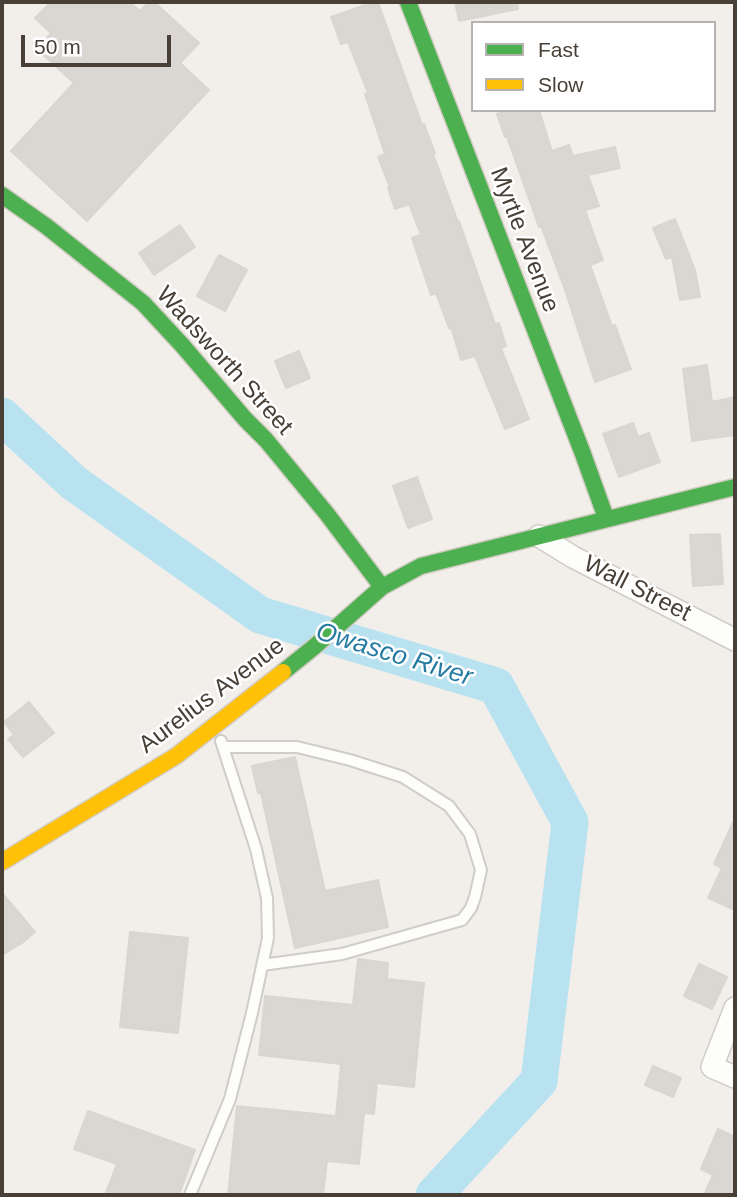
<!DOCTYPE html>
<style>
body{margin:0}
#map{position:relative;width:737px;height:1197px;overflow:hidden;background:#f2efeb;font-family:Helvetica,sans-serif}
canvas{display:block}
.frame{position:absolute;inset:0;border:4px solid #483f36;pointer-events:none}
.legend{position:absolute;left:471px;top:21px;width:245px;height:91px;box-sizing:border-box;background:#fff;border:2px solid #b6b2af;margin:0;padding:9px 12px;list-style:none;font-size:21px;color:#483f36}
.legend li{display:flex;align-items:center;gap:14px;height:35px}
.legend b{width:35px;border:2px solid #b6b2af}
.scale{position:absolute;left:21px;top:35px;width:150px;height:32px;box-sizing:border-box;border:4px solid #483f36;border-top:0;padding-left:9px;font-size:21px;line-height:24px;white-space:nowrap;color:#483f36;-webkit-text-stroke:5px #fff;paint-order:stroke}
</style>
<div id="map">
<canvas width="737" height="1197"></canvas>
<div class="frame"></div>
<ul class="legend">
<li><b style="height:9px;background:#4caf50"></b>Fast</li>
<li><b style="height:9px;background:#ffc107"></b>Slow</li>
</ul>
<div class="scale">50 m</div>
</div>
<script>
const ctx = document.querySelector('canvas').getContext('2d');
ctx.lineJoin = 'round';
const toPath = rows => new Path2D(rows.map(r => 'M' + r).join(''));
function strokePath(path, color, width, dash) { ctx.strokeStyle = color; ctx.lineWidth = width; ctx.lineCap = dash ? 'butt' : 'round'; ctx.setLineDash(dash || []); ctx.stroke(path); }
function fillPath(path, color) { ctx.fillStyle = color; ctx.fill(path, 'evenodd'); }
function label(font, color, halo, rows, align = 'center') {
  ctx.font = font + ' Helvetica,sans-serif'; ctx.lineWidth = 5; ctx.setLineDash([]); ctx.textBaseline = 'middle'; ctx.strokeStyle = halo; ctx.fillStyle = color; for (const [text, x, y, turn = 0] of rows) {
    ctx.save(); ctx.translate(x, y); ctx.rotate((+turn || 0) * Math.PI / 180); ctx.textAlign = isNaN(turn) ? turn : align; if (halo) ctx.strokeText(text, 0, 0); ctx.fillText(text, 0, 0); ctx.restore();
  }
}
const river = toPath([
 [2,416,74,483,260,615,496,686,570,822,539,1081,434,1195]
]);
const building = toPath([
 [51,2,129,2,140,11,149,2,154,2,199,43,180,63,209,90,87,221,11,151,74,83,37,49,51,33,35,18,51,2],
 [374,2,378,2,422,125,424,124,435,153,433,154,458,222,459,221,495,324,499,323,506,346,501,348,529,419,505,429,475,356,461,360,451,327,449,328,436,293,431,295,412,238,421,235,409,204,395,209,388,188,390,188,378,157,385,154,365,94,368,93,348,42,341,44,331,17,374,2],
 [455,2,517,2,518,9,459,21,455,2],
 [509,110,539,110,552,151,569,145,573,156,615,147,620,168,588,175,599,206,585,210,603,260,590,265,612,326,615,325,631,369,595,382,565,290,541,226,539,227,507,137,505,137,497,114,509,110],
 [675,219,695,270,700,297,680,300,672,257,666,259,653,228,675,219],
 [180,225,195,247,154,275,139,253,180,225],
 [219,255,247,270,225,311,197,296,219,255],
 [299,351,310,378,286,388,275,361,299,351],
 [707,365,712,402,735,397,735,435,692,441,683,369,707,365],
 [633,423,638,437,649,433,660,462,619,477,603,434,633,423],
 [417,477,432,519,408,528,393,486,417,477],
 [720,534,723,584,693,586,690,535,720,534],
 [29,702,54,733,23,757,8,739,14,735,4,722,29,702],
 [295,757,325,891,378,880,388,927,295,948,261,793,258,793,252,766,295,757],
 [735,818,735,910,708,898,722,868,714,864,735,818],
 [2,893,35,932,22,943,2,955,2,893],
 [130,932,188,938,178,1033,120,1027,130,932],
 [358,959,388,963,387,979,424,983,414,1087,377,1083,374,1114,364,1113,359,1164,327,1161,323,1195,228,1195,237,1106,336,1116,341,1064,259,1055,265,996,353,1005,358,959],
 [699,964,727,977,712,1009,684,996,699,964],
 [653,1066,681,1078,673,1097,645,1085,653,1066],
 [88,1111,195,1150,179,1195,105,1195,117,1164,74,1149,88,1111],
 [718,1129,735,1137,735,1195,704,1195,713,1175,701,1169,718,1129]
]);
const lane = toPath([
 [223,747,297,747,350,760,403,777,449,806,470,834,481,870,475,897,471,908,462,920,342,954,262,965],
 [190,1195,230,1099,252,1013,268,938,267,898,256,849,221,741]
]);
const street = toPath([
 [539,536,573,557,735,640],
 [735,1008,712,1067,735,1077]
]);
const fast = toPath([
 [408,2,583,454,606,518],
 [2,195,46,226,143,303,182,345,245,419,266,440,327,514,382,587],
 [283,672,314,647,382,587,421,566,735,487]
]);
const slow = toPath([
 [2,862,176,756,283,672]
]);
const streetNames = [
 ["Myrtle Avenue",524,240,69],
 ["Wadsworth Street",224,361,48],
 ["Wall Street",637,589,27],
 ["Aurelius Avenue",212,696,-37]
];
const waterNames = [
 ["Owasco River",394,655,17]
];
strokePath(river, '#b9e2f1', 37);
fillPath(building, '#dad6d2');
strokePath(building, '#dad5d0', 2);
strokePath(lane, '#d0cdc8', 14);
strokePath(street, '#d0cdc8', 24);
strokePath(fast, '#d3ccc3', 19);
strokePath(slow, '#d3ccc3', 19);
strokePath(lane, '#fdfdfc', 10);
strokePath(street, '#fdfdfc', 21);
strokePath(fast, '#4caf50', 16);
strokePath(slow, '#ffc107', 16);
label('24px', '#483f36', '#fff', streetNames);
label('italic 26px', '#257ba2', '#fff', waterNames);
</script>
